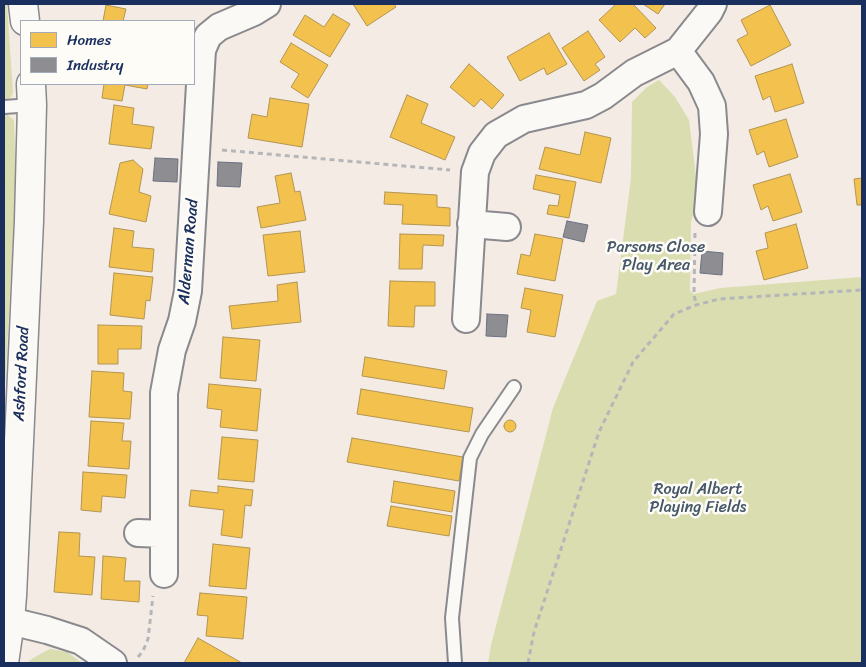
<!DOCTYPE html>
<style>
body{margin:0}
#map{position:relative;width:866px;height:667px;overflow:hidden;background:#f4ece4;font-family:Sriracha,sans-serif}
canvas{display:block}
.frame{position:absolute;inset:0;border:5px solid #1b2f5e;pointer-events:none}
.legend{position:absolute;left:20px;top:20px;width:175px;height:65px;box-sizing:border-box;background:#fdfcf7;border:1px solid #a3aaba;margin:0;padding:6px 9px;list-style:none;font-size:15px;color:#1b2f5e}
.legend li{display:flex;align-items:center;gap:10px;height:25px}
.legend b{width:25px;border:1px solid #a3aaba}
</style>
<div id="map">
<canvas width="866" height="667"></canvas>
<div class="frame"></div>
<ul class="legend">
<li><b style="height:14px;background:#f2c14e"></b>Homes</li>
<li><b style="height:14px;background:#8d8d92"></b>Industry</li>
</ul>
</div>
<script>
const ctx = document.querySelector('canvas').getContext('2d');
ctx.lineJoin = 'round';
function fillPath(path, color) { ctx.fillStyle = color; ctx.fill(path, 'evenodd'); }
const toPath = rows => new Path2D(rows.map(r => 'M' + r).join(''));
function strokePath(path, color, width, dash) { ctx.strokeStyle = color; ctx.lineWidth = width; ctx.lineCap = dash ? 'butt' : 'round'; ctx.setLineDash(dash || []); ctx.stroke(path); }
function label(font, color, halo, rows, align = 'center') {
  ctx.font = font + ' Sriracha,sans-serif'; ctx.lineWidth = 5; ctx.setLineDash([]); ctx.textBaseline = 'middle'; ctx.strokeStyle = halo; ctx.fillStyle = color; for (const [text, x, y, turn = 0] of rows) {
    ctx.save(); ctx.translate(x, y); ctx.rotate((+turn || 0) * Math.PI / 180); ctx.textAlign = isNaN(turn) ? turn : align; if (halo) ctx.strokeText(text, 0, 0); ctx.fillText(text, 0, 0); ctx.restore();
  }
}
const green = toPath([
 [4,4,7,4,13,93,11,97,6,100,8,115,14,120,16,185,4,405],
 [659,80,675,97,689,120,698,192,691,223,690,291,694,294,720,288,862,277,862,663,488,663,491,645,553,408,597,301,616,294,631,178,632,102,647,87],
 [50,649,67,652,82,663,27,663,33,658]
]);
const homes = toPath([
 [353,4,394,4,396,7,367,26,353,4],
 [616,4,633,4,656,28,645,38,635,28,620,42,599,20,616,4],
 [643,4,665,4,658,14,643,4],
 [106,5,126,9,123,21,103,21,106,5],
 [770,5,791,45,751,66,737,40,748,34,741,20,770,5],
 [333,14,350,24,330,57,293,35,305,15,324,27,333,14],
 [588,31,605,57,595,64,600,70,584,81,562,48,588,31],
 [549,33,567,64,547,75,544,68,520,81,507,57,549,33],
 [291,43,328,65,308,98,291,87,299,74,280,62,291,43],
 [469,64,504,95,492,109,481,99,474,107,450,87,469,64],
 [792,64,804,103,775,112,770,96,763,100,755,76,792,64],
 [104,84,148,84,147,89,125,85,122,101,102,98,104,84],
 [407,95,428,104,421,123,455,137,445,160,390,137,407,95],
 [270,98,309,104,302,147,248,138,252,114,267,117,270,98],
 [114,105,134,108,132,124,154,127,151,149,109,144,114,105],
 [786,119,798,157,769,167,764,151,757,155,749,130,786,119],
 [585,132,611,138,601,183,539,169,545,147,580,155,585,132],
 [133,160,143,169,139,192,151,196,146,222,109,214,120,163,133,160],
 [291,173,295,192,300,191,306,220,261,228,257,207,280,203,275,176,291,173],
 [790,174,802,212,773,221,768,206,761,210,753,185,790,174],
 [536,175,576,182,569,218,547,214,549,205,558,206,560,195,533,189,536,175],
 [862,178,862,205,857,205,854,179,862,178],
 [385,192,437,195,437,207,450,208,450,226,402,224,403,205,384,204,385,192],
 [796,224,808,268,764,280,756,251,768,248,765,233,796,224],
 [114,228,134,231,132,247,154,249,152,272,109,267,114,228],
 [300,231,305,272,268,276,263,235,300,231],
 [400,234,444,235,443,246,423,245,422,269,399,269,400,234],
 [535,234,563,239,555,281,517,274,521,254,530,256,535,234],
 [114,273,153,277,150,301,146,300,144,319,110,315,114,273],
 [390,281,435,282,435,306,415,306,414,327,388,326,390,281],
 [297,282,301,322,232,329,229,306,278,301,277,285,297,282],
 [525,288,563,295,555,337,527,332,531,310,521,308,525,288],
 [98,325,142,326,141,349,118,349,118,364,98,364,98,325],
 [223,337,260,340,256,381,220,378,223,337],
 [365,357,447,371,444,389,362,376,365,357],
 [92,371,124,373,123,391,132,392,130,419,89,417,92,371],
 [209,384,261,389,257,431,220,427,222,410,207,408,209,384],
 [361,389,473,408,469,432,357,414,361,389],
 '504 426a6 6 0 1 1 12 0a6 6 0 1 1-12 0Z',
 [91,421,124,423,122,441,131,441,129,469,88,466,91,421],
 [222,437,258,440,254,482,218,479,222,437],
 [352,438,463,457,459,481,347,462,352,438],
 [83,472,127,475,125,498,102,496,101,512,81,510,83,472],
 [394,481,455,491,452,512,391,502,394,481],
 [218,486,253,490,251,506,245,505,242,538,221,535,224,510,189,506,191,490,218,493,218,486],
 [391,506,452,516,449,536,387,526,391,506],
 [59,532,80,533,79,556,95,557,92,595,54,592,59,532],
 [213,544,250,548,246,589,209,586,213,544],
 [103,556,126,558,124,581,140,581,139,602,101,599,103,556],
 [200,593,247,597,243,639,206,636,208,616,197,615,200,593],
 [198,638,242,663,184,663,198,638]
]);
const industry = toPath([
 [155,158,178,159,177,182,153,181,155,158],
 [218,162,242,163,240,187,217,186,218,162],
 [567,221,588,225,584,242,563,237,567,221],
 [702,251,723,253,722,275,700,273,702,251],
 [487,314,508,315,506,337,486,336,487,314]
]);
const path = toPath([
 [222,150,450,170],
 [695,233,694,294,696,305],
 [138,657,143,651,148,639,153,596],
 [528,663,534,632,599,432,633,362,674,314,696,305,719,299,862,290]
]);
const lane = toPath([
 [4,107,32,105],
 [455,663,452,618,470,458,482,434,514,387]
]);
const street = toPath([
 [678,51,701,82,712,106,714,134,708,212],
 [471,224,507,227],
 [466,319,475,172,482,153,496,135,524,119,586,105,603,96,634,73,678,51,709,12,713,4],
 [138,533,164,534],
 [164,574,164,393,172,350,182,321,188,291,202,50,208,36,219,27,254,12,267,4],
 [10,621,47,630,81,641,113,663]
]);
const secondary = toPath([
 [23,4,25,21],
 [4,663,10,621,12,596,29,221,32,105,31,84]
]);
const parkNames = [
 ["Parsons Close",656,248],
 ["Play Area",656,266],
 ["Royal Albert",698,490],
 ["Playing Fields",698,508]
];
const streetNames = [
 ["Alderman Road",189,252,-85],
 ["Ashford Road",22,374,-87]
];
fillPath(green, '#d9ddaf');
fillPath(homes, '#f2c14e');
strokePath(homes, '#b29553', 1);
fillPath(industry, '#8d8d92');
strokePath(industry, '#6b7182', 1);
strokePath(lane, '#89898e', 16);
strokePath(street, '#89898e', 30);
strokePath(secondary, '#89898e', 31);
strokePath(path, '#b5b6ba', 3, [5, 4]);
strokePath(lane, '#faf9f6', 12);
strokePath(street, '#faf9f6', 26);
strokePath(secondary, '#faf9f6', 28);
label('16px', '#455768', '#fdfcf7', parkNames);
label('16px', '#1b2f5e', '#fdfcf7', streetNames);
</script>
